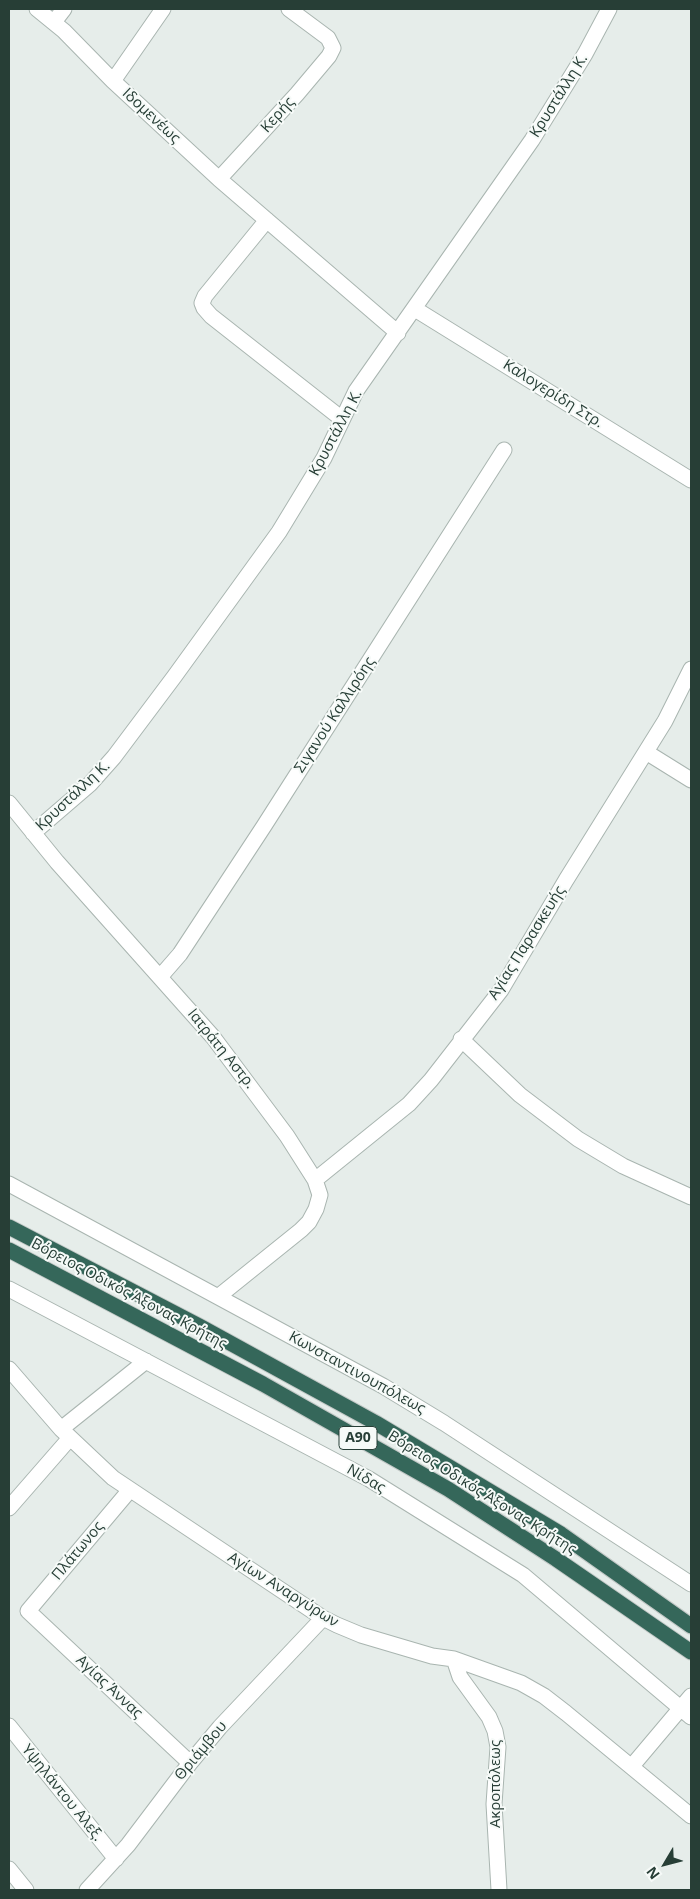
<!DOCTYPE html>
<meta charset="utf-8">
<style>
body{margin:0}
#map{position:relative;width:700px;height:1899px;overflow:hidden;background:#e6edea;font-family:"Open Sans",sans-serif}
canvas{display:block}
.frame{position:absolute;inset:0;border:10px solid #273e36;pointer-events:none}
.north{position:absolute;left:640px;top:1839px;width:50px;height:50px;-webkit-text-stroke:4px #f6faf8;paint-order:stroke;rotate:233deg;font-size:14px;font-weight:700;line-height:20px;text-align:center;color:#273e36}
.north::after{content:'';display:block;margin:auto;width:18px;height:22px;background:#273e36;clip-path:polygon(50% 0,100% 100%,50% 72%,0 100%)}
</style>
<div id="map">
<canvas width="700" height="1899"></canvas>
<div class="frame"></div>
<div class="north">N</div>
</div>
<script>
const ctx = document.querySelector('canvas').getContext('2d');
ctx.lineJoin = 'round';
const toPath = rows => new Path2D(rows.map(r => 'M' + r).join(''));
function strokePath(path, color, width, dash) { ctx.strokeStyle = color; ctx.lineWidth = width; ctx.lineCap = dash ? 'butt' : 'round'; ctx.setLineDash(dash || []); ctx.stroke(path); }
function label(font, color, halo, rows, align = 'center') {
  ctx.font = font + ' "Open Sans",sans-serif'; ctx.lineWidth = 4; ctx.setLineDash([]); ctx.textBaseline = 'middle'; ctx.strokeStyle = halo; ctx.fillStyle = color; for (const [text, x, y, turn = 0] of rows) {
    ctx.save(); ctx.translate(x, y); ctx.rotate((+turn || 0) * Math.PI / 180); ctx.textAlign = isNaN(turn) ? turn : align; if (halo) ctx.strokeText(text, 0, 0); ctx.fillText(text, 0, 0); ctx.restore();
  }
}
const street = toPath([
 [37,9,64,31,113,81,219,179,398,333],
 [54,22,64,9],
 [113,81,163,9],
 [219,179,297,94,329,56,333,48,328,38,289,9],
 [267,220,205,296,202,303,204,308,211,316,342,419],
 [415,309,691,480],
 [646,752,691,780],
 [9,803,57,862,213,1037,287,1136,315,1180,320,1195,316,1209,309,1222,301,1230,219,1296],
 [33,833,90,784,114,757,174,677,279,532,324,458,356,391,532,140,585,54,609,9],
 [160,977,180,954,264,826,504,450],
 [461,1039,520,1095,578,1139,623,1166,691,1197],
 [315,1180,409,1104,431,1080,501,990,566,880,665,721,691,669],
 [9,1184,383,1386,444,1423,691,1584],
 [9,1289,369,1479,523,1575,691,1717],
 [9,1369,61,1429,113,1478,323,1618,337,1625,361,1635,432,1656,454,1659,521,1683,544,1696,566,1713,691,1816],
 [61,1429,146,1361],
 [129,1491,28,1611,190,1763],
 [9,1508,70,1438],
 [454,1659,460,1677,489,1717,495,1731,498,1747,494,1804,499,1890],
 [9,1726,116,1859],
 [632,1766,691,1696],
 [9,1869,26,1890],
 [87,1890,128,1845,190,1763,220,1727,323,1618]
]);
const highway = toPath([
 [9,1227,201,1327,376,1423,561,1534,691,1626],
 [9,1250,263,1384,448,1489,556,1559,691,1652]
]);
const shields = [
 [358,1438,38]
];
const shieldNames = [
 ["Α90",358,1438]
];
const streetNames = [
 ["Κρυστάλλη Κ.",559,96,-58],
 ["Κερής",278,115,-48],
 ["Ιδομενέως",151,116,43],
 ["Καλογερίδη Στρ.",553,394,32],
 ["Κρυστάλλη Κ.",336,433,-62],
 ["Σιγανού Καλλιρόης",335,715,-57],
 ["Κρυστάλλη Κ.",73,796,-43],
 ["Αγίας Παρασκευής",527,943,-58],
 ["Ιατράτη Αστρ.",221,1049,51],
 ["Βόρειος Οδικός Άξονας Κρήτης",129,1294,28],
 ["Κωνσταντινουπόλεως",357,1373,29],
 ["Νίδας",366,1479,30],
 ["Βόρειος Οδικός Άξονας Κρήτης",482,1493,32],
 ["Πλάτωνος",78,1551,-50],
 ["Αγίων Αναργύρων",283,1590,32],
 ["Αγίας Άννας",109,1687,43],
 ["Θριάμβου",201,1751,-50],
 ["Ακροπόλεως",496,1784,-90],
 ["Υψηλάντου Αλεξ.",62,1793,51]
];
strokePath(street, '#a9b5b0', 17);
strokePath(highway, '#c3c9c7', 17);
strokePath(street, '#fff', 15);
strokePath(highway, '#35675a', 15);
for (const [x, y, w] of shields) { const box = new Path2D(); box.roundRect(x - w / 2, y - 11.5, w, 23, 4); ctx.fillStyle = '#f6faf8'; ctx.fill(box); strokePath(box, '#273e36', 1); }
label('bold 14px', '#273e36', null, shieldNames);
label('15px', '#273e36', '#f6faf8', streetNames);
</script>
